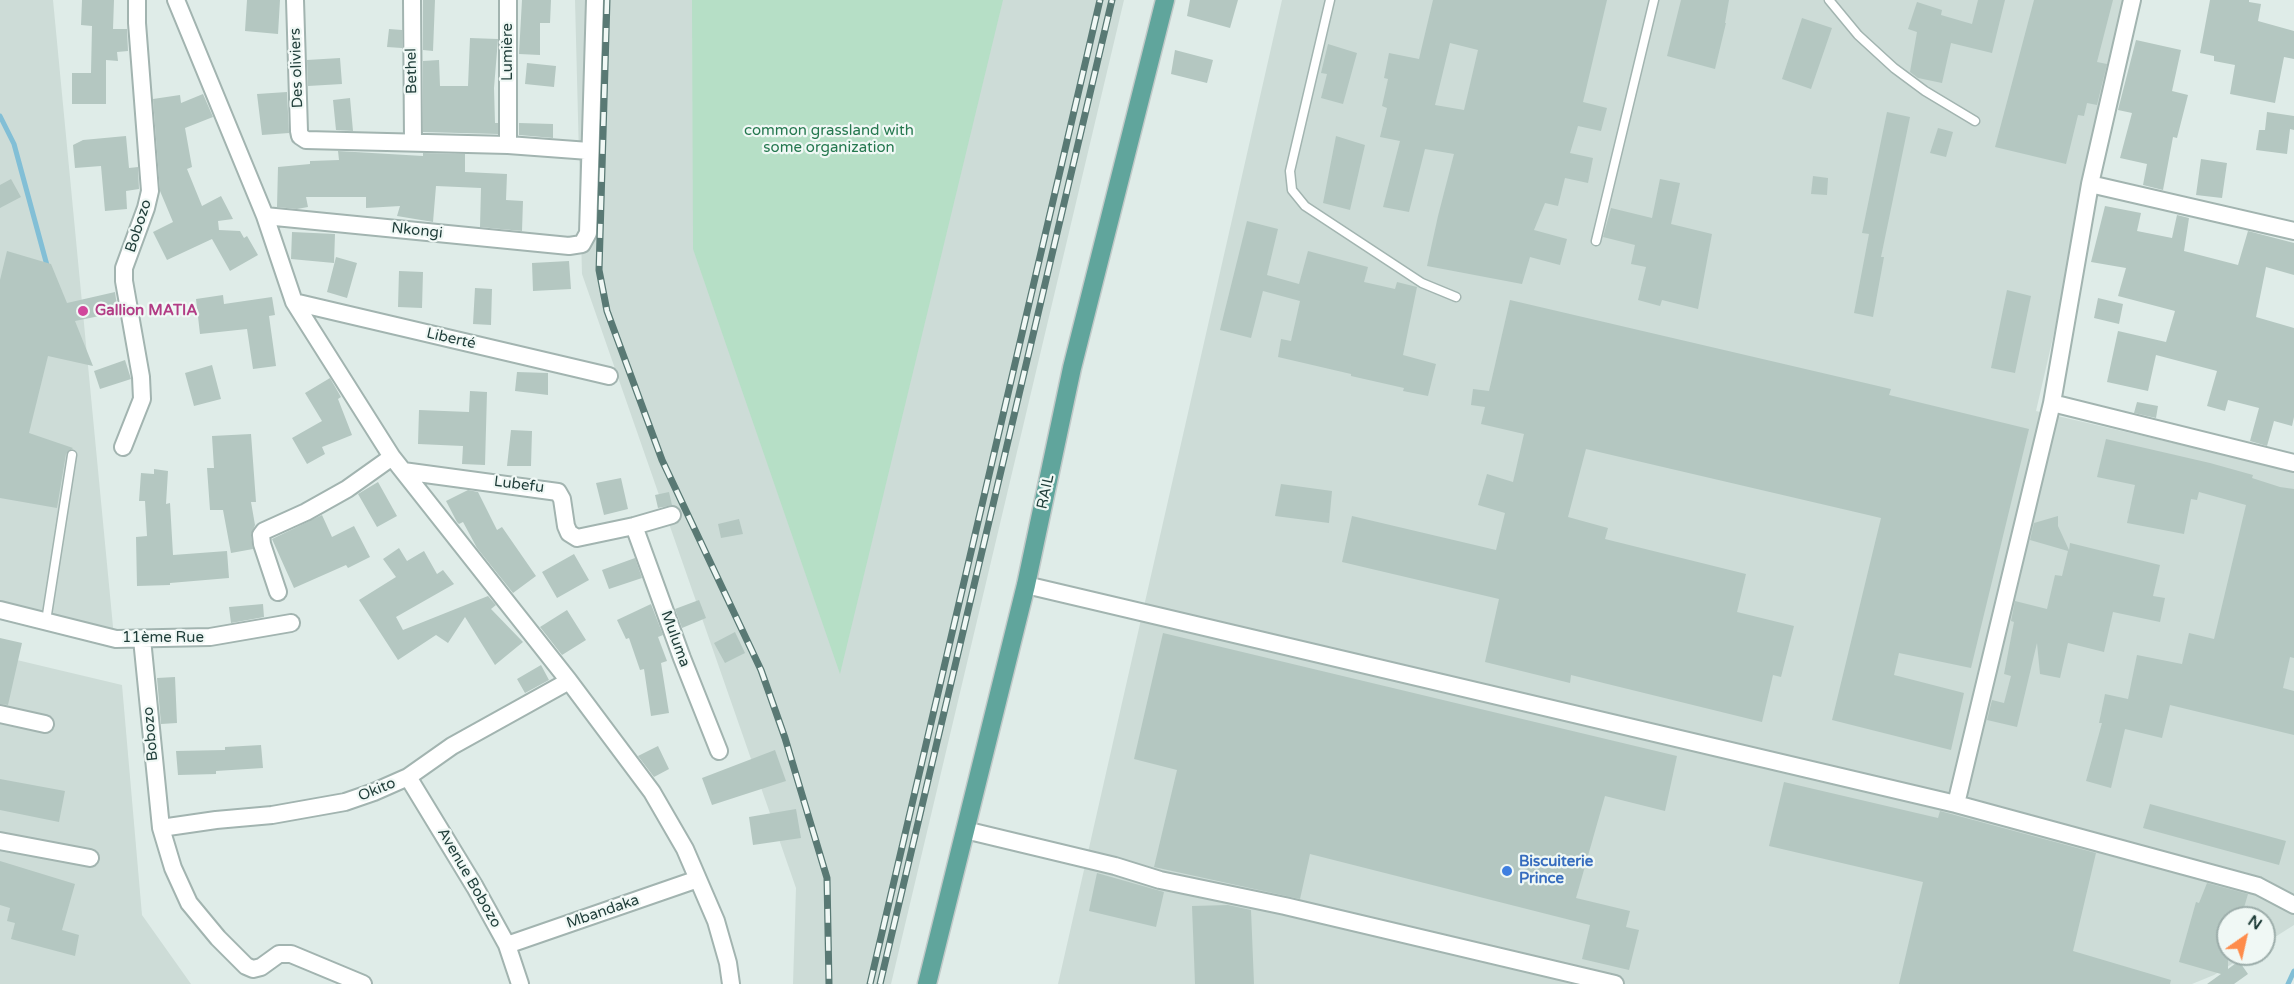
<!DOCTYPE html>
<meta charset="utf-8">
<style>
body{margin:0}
#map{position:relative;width:2294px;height:984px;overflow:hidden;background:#dfece8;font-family:"Varela Round",sans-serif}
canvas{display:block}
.north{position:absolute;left:2216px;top:906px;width:60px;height:60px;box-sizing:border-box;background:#f0f8f5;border:2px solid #9cadaa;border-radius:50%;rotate:34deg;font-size:16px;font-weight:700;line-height:24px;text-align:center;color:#1f3d39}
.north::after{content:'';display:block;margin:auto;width:21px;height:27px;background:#fe8c4b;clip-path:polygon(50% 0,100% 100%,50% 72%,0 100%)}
</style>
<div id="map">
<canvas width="2294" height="984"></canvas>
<div class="north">N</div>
</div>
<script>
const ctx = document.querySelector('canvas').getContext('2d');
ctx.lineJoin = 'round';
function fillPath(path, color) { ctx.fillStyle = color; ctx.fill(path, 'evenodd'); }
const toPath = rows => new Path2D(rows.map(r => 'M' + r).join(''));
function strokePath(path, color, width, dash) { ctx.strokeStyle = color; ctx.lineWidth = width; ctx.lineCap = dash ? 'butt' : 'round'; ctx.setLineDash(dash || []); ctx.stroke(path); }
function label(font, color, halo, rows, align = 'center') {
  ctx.font = font + ' "Varela Round",sans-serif'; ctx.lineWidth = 4.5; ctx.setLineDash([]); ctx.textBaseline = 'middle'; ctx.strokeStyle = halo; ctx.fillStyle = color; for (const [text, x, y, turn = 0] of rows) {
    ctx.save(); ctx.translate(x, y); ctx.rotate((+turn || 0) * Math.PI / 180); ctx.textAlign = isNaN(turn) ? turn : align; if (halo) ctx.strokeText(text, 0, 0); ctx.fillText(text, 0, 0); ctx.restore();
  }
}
const built = toPath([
 [0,0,53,0,114,637,0,609],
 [575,0,1124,0,891,984,793,984,796,888,582,274],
 [1282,0,2131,0,2036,411,2294,471,2294,925,2264,944,2264,918,2228,918,2228,954,2248,954,2214,975,2192,984,1058,984],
 [0,656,122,685,142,915,191,984,0,984]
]);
const green = toPath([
 [692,0,1003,0,840,674,693,249]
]);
const stream = toPath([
 [0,116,14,144,48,269],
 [2288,984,2294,971]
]);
const building = toPath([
 [82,0,114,0,113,29,127,29,128,51,117,52,118,61,106,60,106,104,72,104,72,73,91,73,92,26,81,25],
 [247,0,280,0,278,34,245,31],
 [423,0,435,0,433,51,423,50],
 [522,0,551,0,550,23,540,23,540,55,519,54],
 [1190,0,1238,0,1230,28,1187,16],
 [1433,0,1607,0,1583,102,1607,108,1601,131,1578,126,1570,153,1593,158,1588,183,1565,178,1558,206,1545,203,1534,230,1567,239,1560,265,1530,257,1522,284,1427,266,1438,216,1454,154,1425,149,1409,212,1383,207,1400,141,1380,137,1387,108,1382,106,1388,79,1384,78,1389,53,1419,59],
 [1450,43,1478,50,1464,110,1435,105],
 [1681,0,1729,0,1725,23,1726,23,1715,69,1667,56],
 [1978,0,2005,0,1992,53,1951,43,1942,83,1918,78,1910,72,1917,32,1908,29,1917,2,1942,10,1941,15,1972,24],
 [2034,0,2113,0,2097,62,2107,64,2097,105,2087,103,2084,116,2078,115,2066,164,1995,147],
 [2210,0,2249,0,2249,2,2261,4,2258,21,2294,31,2294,59,2284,57,2275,103,2230,94,2235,65,2214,61,2214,56,2200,53],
 [1802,18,1832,28,1811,89,1782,79],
 [389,29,402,30,402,48,387,47],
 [470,38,498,39,494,88,495,123,498,123,498,134,423,132,423,61,439,60,440,86,468,86],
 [2136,40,2181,50,2172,91,2188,95,2177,138,2173,137,2163,190,2143,185,2147,164,2120,158,2132,113,2118,110],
 [1328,44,1357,53,1343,104,1321,98,1327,74,1321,73],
 [1175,50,1213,60,1207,83,1171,74],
 [340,58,342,84,308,86,307,60],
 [527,63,556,66,554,87,525,84],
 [287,92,289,133,262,135,257,94],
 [203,94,213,117,185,128,192,167,187,169,202,206,221,196,233,219,218,221,219,230,240,231,244,238,247,236,258,255,230,271,212,239,167,260,153,232,173,222,160,191,153,99,180,95,181,103],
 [350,98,353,131,336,130,333,100],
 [1887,112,1910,117,1881,257,1884,257,1873,317,1854,313,1869,234,1862,233],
 [2267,112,2294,116,2294,130,2290,129,2287,154,2256,150,2259,130,2265,130],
 [519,123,553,124,553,138,519,135],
 [1938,128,1953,132,1946,157,1930,153],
 [126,136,129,168,138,167,139,189,126,191,127,209,105,211,101,166,75,168,73,145,83,140],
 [1336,136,1365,145,1350,210,1323,203],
 [338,151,423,156,423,153,465,154,465,172,507,174,506,200,523,201,522,231,480,227,481,188,436,186,433,222,397,216,400,206,366,208,366,197,306,197,308,207,297,209,277,207,278,167,310,164,310,161,339,160],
 [2201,159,2227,163,2222,198,2196,195],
 [1813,176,1828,178,1827,195,1811,194],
 [11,179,21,197,0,208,0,185],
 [1660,179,1680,183,1671,224,1712,234,1698,309,1662,300,1660,306,1638,300,1646,267,1631,264,1635,245,1603,237,1611,208,1652,218],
 [2105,206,2141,213,2137,231,2172,238,2177,215,2189,218,2184,251,2238,265,2248,231,2294,243,2294,275,2266,267,2256,317,2294,328,2294,417,2292,426,2274,421,2267,446,2250,441,2259,408,2228,400,2225,411,2207,406,2217,371,2156,355,2148,391,2107,382,2118,331,2166,342,2175,311,2118,296,2126,268,2091,262],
 [1247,221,1278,229,1267,275,1299,284,1308,251,1368,267,1364,282,1395,289,1397,282,1417,287,1403,355,1436,364,1428,396,1403,391,1404,388,1351,376,1351,374,1278,357,1281,339,1291,341,1300,301,1263,291,1251,338,1220,330],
 [292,232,335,234,334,263,291,259],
 [7,251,51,264,67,303,115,292,116,299,119,312,75,321,93,366,48,356,29,433,73,448,66,454,57,508,0,498,0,280],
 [336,257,357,263,347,298,327,292],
 [569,261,571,289,533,291,532,263],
 [399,271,423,272,422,308,398,307],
 [475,288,492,289,491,325,473,324],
 [2007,290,2031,296,2015,373,1991,368],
 [223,295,224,304,272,297,275,315,269,316,276,366,253,369,247,329,200,334,196,299],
 [2098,298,2123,304,2119,324,2094,318],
 [1510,300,1891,389,1889,395,2029,429,1971,668,1899,653,1894,675,1964,693,1951,750,1832,720,1881,518,1586,449,1568,517,1608,528,1605,539,1746,574,1737,612,1794,626,1781,677,1773,675,1762,722,1571,675,1570,683,1485,662,1499,599,1342,562,1352,516,1496,550,1505,513,1478,505,1487,474,1513,482,1524,434,1481,424,1485,407,1471,405,1473,389,1489,391],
 [125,360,131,379,100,389,94,371],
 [212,365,221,399,194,406,185,373],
 [517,372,548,373,548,395,515,391],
 [330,378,341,397,338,399,352,435,322,447,325,454,307,464,292,438,322,421,305,393],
 [470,391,487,392,485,465,462,464,463,446,418,444,419,410,469,412],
 [2137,402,2158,406,2156,418,2134,413],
 [511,430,532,431,531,466,507,466],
 [251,434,256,502,251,502,255,525,251,535,253,549,231,553,223,510,210,510,207,468,214,468,212,436],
 [2106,439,2210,463,2253,475,2252,478,2280,487,2294,489,2294,658,2290,657,2283,688,2294,691,2294,735,2170,705,2162,738,2125,729,2111,788,2086,781,2102,723,2099,723,2105,694,2128,699,2137,655,2182,664,2189,633,2214,639,2246,505,2199,492,2197,500,2191,499,2184,534,2127,523,2135,485,2097,477],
 [154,469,168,471,166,504,170,503,173,555,227,551,229,578,170,583,170,585,137,586,136,537,147,536,145,501,139,501,141,473,154,474],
 [621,478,628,509,604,515,596,483],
 [378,482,397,516,377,527,358,494],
 [1281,484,1332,491,1329,523,1275,516],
 [468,490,478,492,497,530,502,527,536,576,513,593,477,548,463,522,459,524,457,522,446,501],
 [669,492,672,505,658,508,655,495],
 [322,515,332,537,354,526,370,557,348,568,346,565,294,588,272,539],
 [2058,516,2058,526,2069,550,2070,543,2160,565,2153,596,2165,598,2160,622,2113,612,2104,652,2068,643,2060,678,2040,674,2037,643,2017,727,1987,720,1992,700,2004,703,2011,676,2004,674,2014,622,2011,621,2015,601,2047,609,2055,575,2062,576,2068,551,2030,540,2034,523],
 [739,519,743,534,721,538,718,524],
 [399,548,407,561,424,551,437,574,443,570,454,584,396,617,403,630,488,596,496,605,491,609,523,642,495,665,465,617,448,643,436,635,398,660,359,600,396,577,383,559],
 [574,554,589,580,557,598,542,572],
 [635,558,642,578,609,589,602,570],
 [699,600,706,618,682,628,675,609],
 [263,604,264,617,231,623,229,607],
 [651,604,663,635,658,637,667,661,661,663,669,713,651,716,644,669,640,670,629,638,626,639,617,620],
 [567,610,586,640,562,655,540,627],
 [735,632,745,653,725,663,714,643],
 [1163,633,1677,756,1665,811,1605,796,1576,898,1630,911,1626,927,1639,930,1629,970,1582,959,1590,925,1310,854,1300,899,1154,867,1177,770,1134,759],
 [0,638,22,643,8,705,0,704],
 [541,665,549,680,525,693,517,679],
 [175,677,177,723,161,724,157,678],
 [261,745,263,768,216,771,216,774,178,775,176,751,225,750,225,747],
 [658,746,669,769,654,777,638,756],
 [775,750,786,781,712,805,702,778],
 [0,779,65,791,59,822,0,810],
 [1784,782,1938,818,1940,811,2096,853,2073,951,2171,980,2170,984,1899,984,1923,882,1769,846],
 [2150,804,2286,841,2279,865,2143,828],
 [796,809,801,838,753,845,749,817],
 [0,861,75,884,62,930,79,935,75,956,11,939,15,923,7,921,10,908,0,905],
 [1097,873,1164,892,1156,927,1089,911],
 [2207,883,2248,894,2241,918,2228,918,2228,969,2239,961,2248,974,2234,984,2207,984,2221,974,2179,962,2196,902,2199,903],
 [1228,905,1251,910,1254,984,1195,984,1192,906]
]);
const service = toPath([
 [1330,0,1290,171,1292,190,1305,206,1422,283,1456,297],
 [1829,0,1858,35,1894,68,1925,91,1975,121],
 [1596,241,1654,0],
 [46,621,72,455]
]);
const minor = toPath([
 [176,0,265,216,294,302,392,457,569,681,652,792,685,849,716,921,728,963,731,984],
 [295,0,299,131,300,136,306,140,508,145],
 [412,0,413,142],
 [508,0,508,145,589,151],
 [2090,184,2294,231],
 [265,216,569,246,582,244,588,233,595,0],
 [294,302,609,376],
 [2052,403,2294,463],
 [123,447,142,399,141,377,124,281,124,268,146,208,150,191,137,23,137,0],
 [403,471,558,492,562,499,566,526,569,533,577,538,634,526,672,515],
 [634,526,682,658,719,751],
 [1026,585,1956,804,2258,886,2294,905],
 [278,592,262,544,261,535,264,531,306,512,347,489,392,457],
 [0,610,116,639,210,637,291,623],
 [142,639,161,828,173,868,189,903,218,938,246,966,253,969,261,967,279,954,291,954,363,984],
 [0,714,45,724],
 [408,777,475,887,507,945,520,984],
 [1956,804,2052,403,2090,184,2132,0],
 [161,828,216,820,272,815,345,802,374,792,408,777,452,746,569,681],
 [965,830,1115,866,1160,880,1285,906,1615,984],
 [0,841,90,858],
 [507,945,698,879]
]);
const primary = toPath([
 [927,984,1026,585,1072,368,1165,0]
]);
const rail = toPath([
 [607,0,599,270,607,311,662,460,761,670,785,738,827,878,829,984],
 [870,984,1100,0],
 [880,984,1112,0]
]);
const markers = [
 [83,311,6,"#d1479c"],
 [1507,871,6,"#3f7fe0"]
];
const streetNames = [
 ["Lumière",508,52,-90],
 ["Des oliviers",297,68,-92],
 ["Bethel",412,71,-91],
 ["Bobozo",139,226,-72],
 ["Nkongi",417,231,6],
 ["Liberté",451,339,13],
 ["Lubefu",519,485,7],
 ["RAIL",1046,492,-78],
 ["11ème Rue",163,638],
 ["Muluma",675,639,70],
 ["Bobozo",151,734,-95],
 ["Okito",377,790,-22],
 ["Avenue Bobozo",469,878,60],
 ["Mbandaka",603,912,-19]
];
const parkNames = [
 ["common grassland with",829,131],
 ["some organization",829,148]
];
const hotelNames = [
 ["Gallion MATIA",95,311]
];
const shopNames = [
 ["Biscuiterie",1519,862],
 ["Prince",1519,879]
];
fillPath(built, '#cddcd7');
fillPath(green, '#b6dfc6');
strokePath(stream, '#82bfd6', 5);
fillPath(building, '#b4c7c1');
strokePath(service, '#a2b4b0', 11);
strokePath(minor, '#a2b4b0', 20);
strokePath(primary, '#c0c9c8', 21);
strokePath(service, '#fff', 8);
strokePath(minor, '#fff', 16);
strokePath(primary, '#60a59c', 18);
strokePath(rail, '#597974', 7);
strokePath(rail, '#f0f8f5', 4.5, [14]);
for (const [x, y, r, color] of markers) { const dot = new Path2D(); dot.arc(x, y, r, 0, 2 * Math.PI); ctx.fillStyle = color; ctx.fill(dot); strokePath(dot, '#f0f8f5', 2); }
label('15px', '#1f3d39', '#f0f8f5', streetNames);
label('15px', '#25784f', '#f0f8f5', parkNames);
label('bold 15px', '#b23c85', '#f0f8f5', hotelNames, 'left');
label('bold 15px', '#366cbe', '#f0f8f5', shopNames, 'left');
</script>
